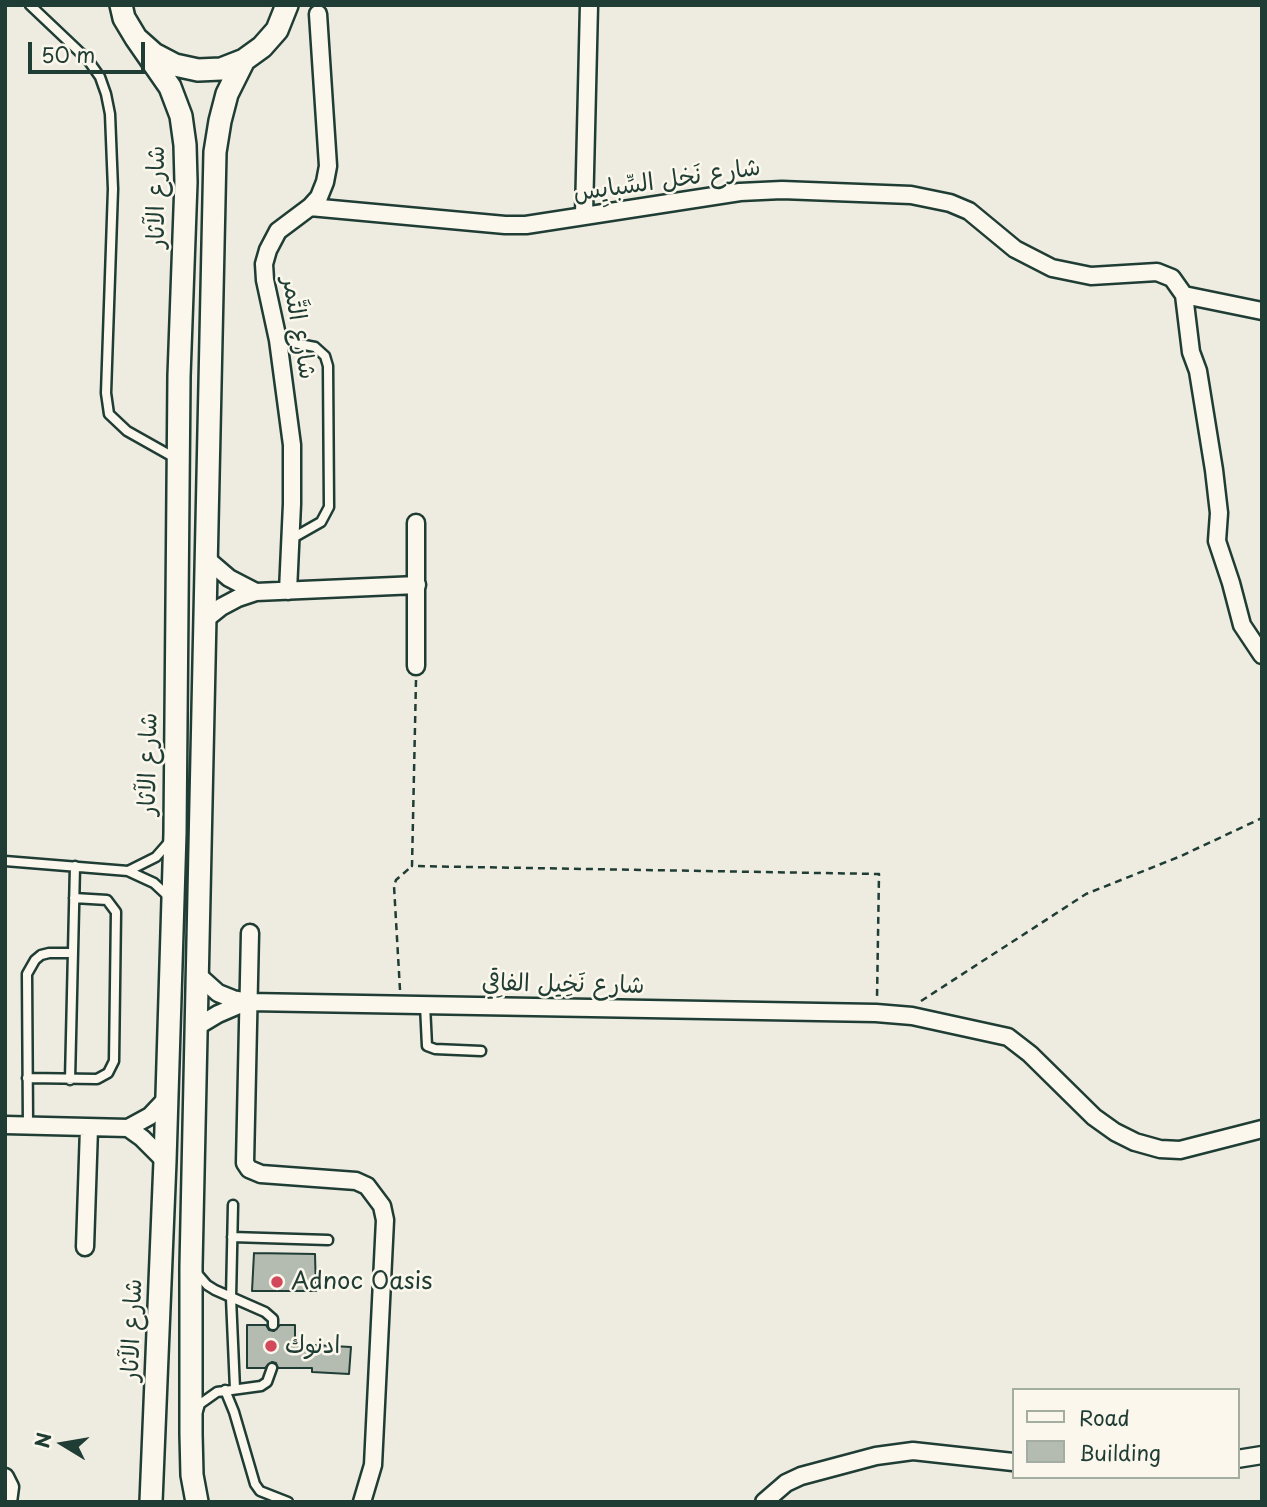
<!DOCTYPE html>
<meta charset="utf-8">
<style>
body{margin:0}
#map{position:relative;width:1267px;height:1507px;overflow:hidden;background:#eeece1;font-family:"Playpen Sans",sans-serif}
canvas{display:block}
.frame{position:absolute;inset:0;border:7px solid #1f3d34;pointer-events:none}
.legend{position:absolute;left:1012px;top:1388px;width:228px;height:91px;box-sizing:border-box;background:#fbf7ec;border:2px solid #a3ada2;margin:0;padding:9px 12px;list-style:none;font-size:21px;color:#1f3d34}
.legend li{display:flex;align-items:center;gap:14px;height:35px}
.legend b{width:35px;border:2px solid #a3ada2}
.north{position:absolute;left:28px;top:1409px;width:70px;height:70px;-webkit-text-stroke:5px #fbf7ec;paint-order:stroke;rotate:281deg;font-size:19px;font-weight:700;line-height:28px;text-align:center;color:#1f3d34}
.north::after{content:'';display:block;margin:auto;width:24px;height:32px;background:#1f3d34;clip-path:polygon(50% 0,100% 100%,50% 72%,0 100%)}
.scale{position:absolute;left:28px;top:42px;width:117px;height:32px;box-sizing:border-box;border:4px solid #1f3d34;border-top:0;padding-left:9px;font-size:21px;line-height:24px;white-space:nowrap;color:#1f3d34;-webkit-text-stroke:5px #fbf7ec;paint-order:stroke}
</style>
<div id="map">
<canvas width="1267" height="1507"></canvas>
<div class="frame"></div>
<ul class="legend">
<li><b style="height:9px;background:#fbf7ec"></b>Road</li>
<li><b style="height:19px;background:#b4bbb0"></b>Building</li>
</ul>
<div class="north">N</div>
<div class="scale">50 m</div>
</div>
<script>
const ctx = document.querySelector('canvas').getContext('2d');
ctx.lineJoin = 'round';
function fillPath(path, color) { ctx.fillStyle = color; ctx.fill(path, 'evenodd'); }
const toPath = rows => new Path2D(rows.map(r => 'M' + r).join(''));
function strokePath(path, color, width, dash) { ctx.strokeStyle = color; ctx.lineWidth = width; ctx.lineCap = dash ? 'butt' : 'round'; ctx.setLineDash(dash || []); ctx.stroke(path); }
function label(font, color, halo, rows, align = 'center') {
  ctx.font = font + ' "Playpen Sans","Playpen Sans Arabic",sans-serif'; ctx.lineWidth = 5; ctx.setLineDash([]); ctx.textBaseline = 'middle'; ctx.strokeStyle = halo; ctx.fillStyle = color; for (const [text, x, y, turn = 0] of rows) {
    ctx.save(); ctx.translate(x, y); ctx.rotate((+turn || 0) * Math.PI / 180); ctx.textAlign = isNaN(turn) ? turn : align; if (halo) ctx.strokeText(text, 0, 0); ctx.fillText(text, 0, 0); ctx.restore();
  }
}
const building = toPath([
 [254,1253,315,1254,316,1291,252,1291,254,1253],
 [247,1325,266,1325,269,1330,274,1331,280,1325,295,1325,295,1344,351,1347,349,1374,312,1372,312,1368,278,1368,276,1363,272,1362,265,1368,247,1368,247,1325]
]);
const path = toPath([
 [416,680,412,866,879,874,877,999],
 [400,990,394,886,396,880,412,866],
 [921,1001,1086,894,1181,856,1262,818]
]);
const service = toPath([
 [30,5,88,60,100,77,106,94,110,114,113,189,106,393,109,414,127,431,175,458],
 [278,340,315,347,325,356,328,366,329,507,321,522,291,539],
 [5,861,128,871,154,883,169,897],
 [128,871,156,857,170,841],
 [425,1005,427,1046,435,1049,481,1051],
 [27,1078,97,1079,108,1073,114,1061,116,912,107,900,74,898],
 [70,1080,75,866],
 [28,1125,27,974,35,960,41,955,49,953,73,953],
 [233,1205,231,1298,235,1389],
 [232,1237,328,1240],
 [195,1271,207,1285,215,1290,265,1312,273,1319,273,1325],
 [225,1390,234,1412,255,1484,260,1491,288,1502],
 [198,1411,200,1404,217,1392,261,1386,267,1382,272,1368]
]);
const minor = toPath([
 [310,207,505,225,526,225,740,192,782,190,911,195,950,203,969,211,1015,249,1052,268,1091,276,1157,272,1172,278,1184,295,1262,311],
 [584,214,589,5],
 [1184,295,1191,352,1198,371,1214,470,1219,513,1217,541,1231,583,1242,625,1262,655],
 [416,523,416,666],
 [208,560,229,578,256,592],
 [288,591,292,504,292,445,278,340,265,280,264,264,268,250,278,231,310,207,319,197,325,182,328,166,318,14],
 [206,619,221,607,238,598,256,592,417,585],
 [250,933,245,1163,249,1169,261,1174,356,1181,367,1186,382,1206,385,1220,373,1465,362,1502],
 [199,976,218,993,233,999,249,1002,876,1013,912,1016,1008,1037,1030,1054,1094,1117,1115,1132,1135,1142,1160,1149,1180,1150,1262,1129],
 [198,1026,218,1014,246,1002],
 [5,1125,128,1128,150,1116,167,1098],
 [128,1128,142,1138,165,1161],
 [85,1247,89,1128],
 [1237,1459,1262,1455],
 [5,1477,10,1487,8,1502],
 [764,1502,786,1483,801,1476,876,1456,913,1451,1013,1462]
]);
const tertiary = toPath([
 [121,5,124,18,136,38,154,54,175,65,198,70,221,69,244,60,262,47,277,30,287,5],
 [136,38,170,87,181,116,185,145,186,182,179,376,175,833,165,1161,151,1502],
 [197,1502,192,1475,191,1434,191,1266,215,152,220,121,227,94,244,60]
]);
const markers = [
 [277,1282,7,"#d1495b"],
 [271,1346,7,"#d1495b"]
];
const streetNames = [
 ["شارع نَخل السِّبايِس",667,181,-8],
 ["شارع الآثار",157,197,-90],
 ["شارع التَّمر",298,328,80],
 ["شارع الآثار",149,764,-89],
 ["شارع نَخِيل الفاقِي",563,985,1],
 ["شارع الآثار",133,1330,-88]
];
const poiNames = [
 ["Adnoc Oasis",291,1282],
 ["ادنوك",285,1346]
];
fillPath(building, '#b4bbb0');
strokePath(building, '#1f3d34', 2);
strokePath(service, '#1f3d34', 13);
strokePath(minor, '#1f3d34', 21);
strokePath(tertiary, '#1f3d34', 26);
strokePath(path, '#1f3d34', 2.5, [7, 5]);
strokePath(service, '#fbf7ec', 8);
strokePath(minor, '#fbf7ec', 16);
strokePath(tertiary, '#fbf7ec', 21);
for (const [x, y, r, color] of markers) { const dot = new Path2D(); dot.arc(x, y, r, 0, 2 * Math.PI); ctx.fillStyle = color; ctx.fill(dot); strokePath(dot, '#fbf7ec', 2.5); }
label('24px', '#1f3d34', '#fbf7ec', streetNames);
label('24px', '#1f3d34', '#fbf7ec', poiNames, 'left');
</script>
